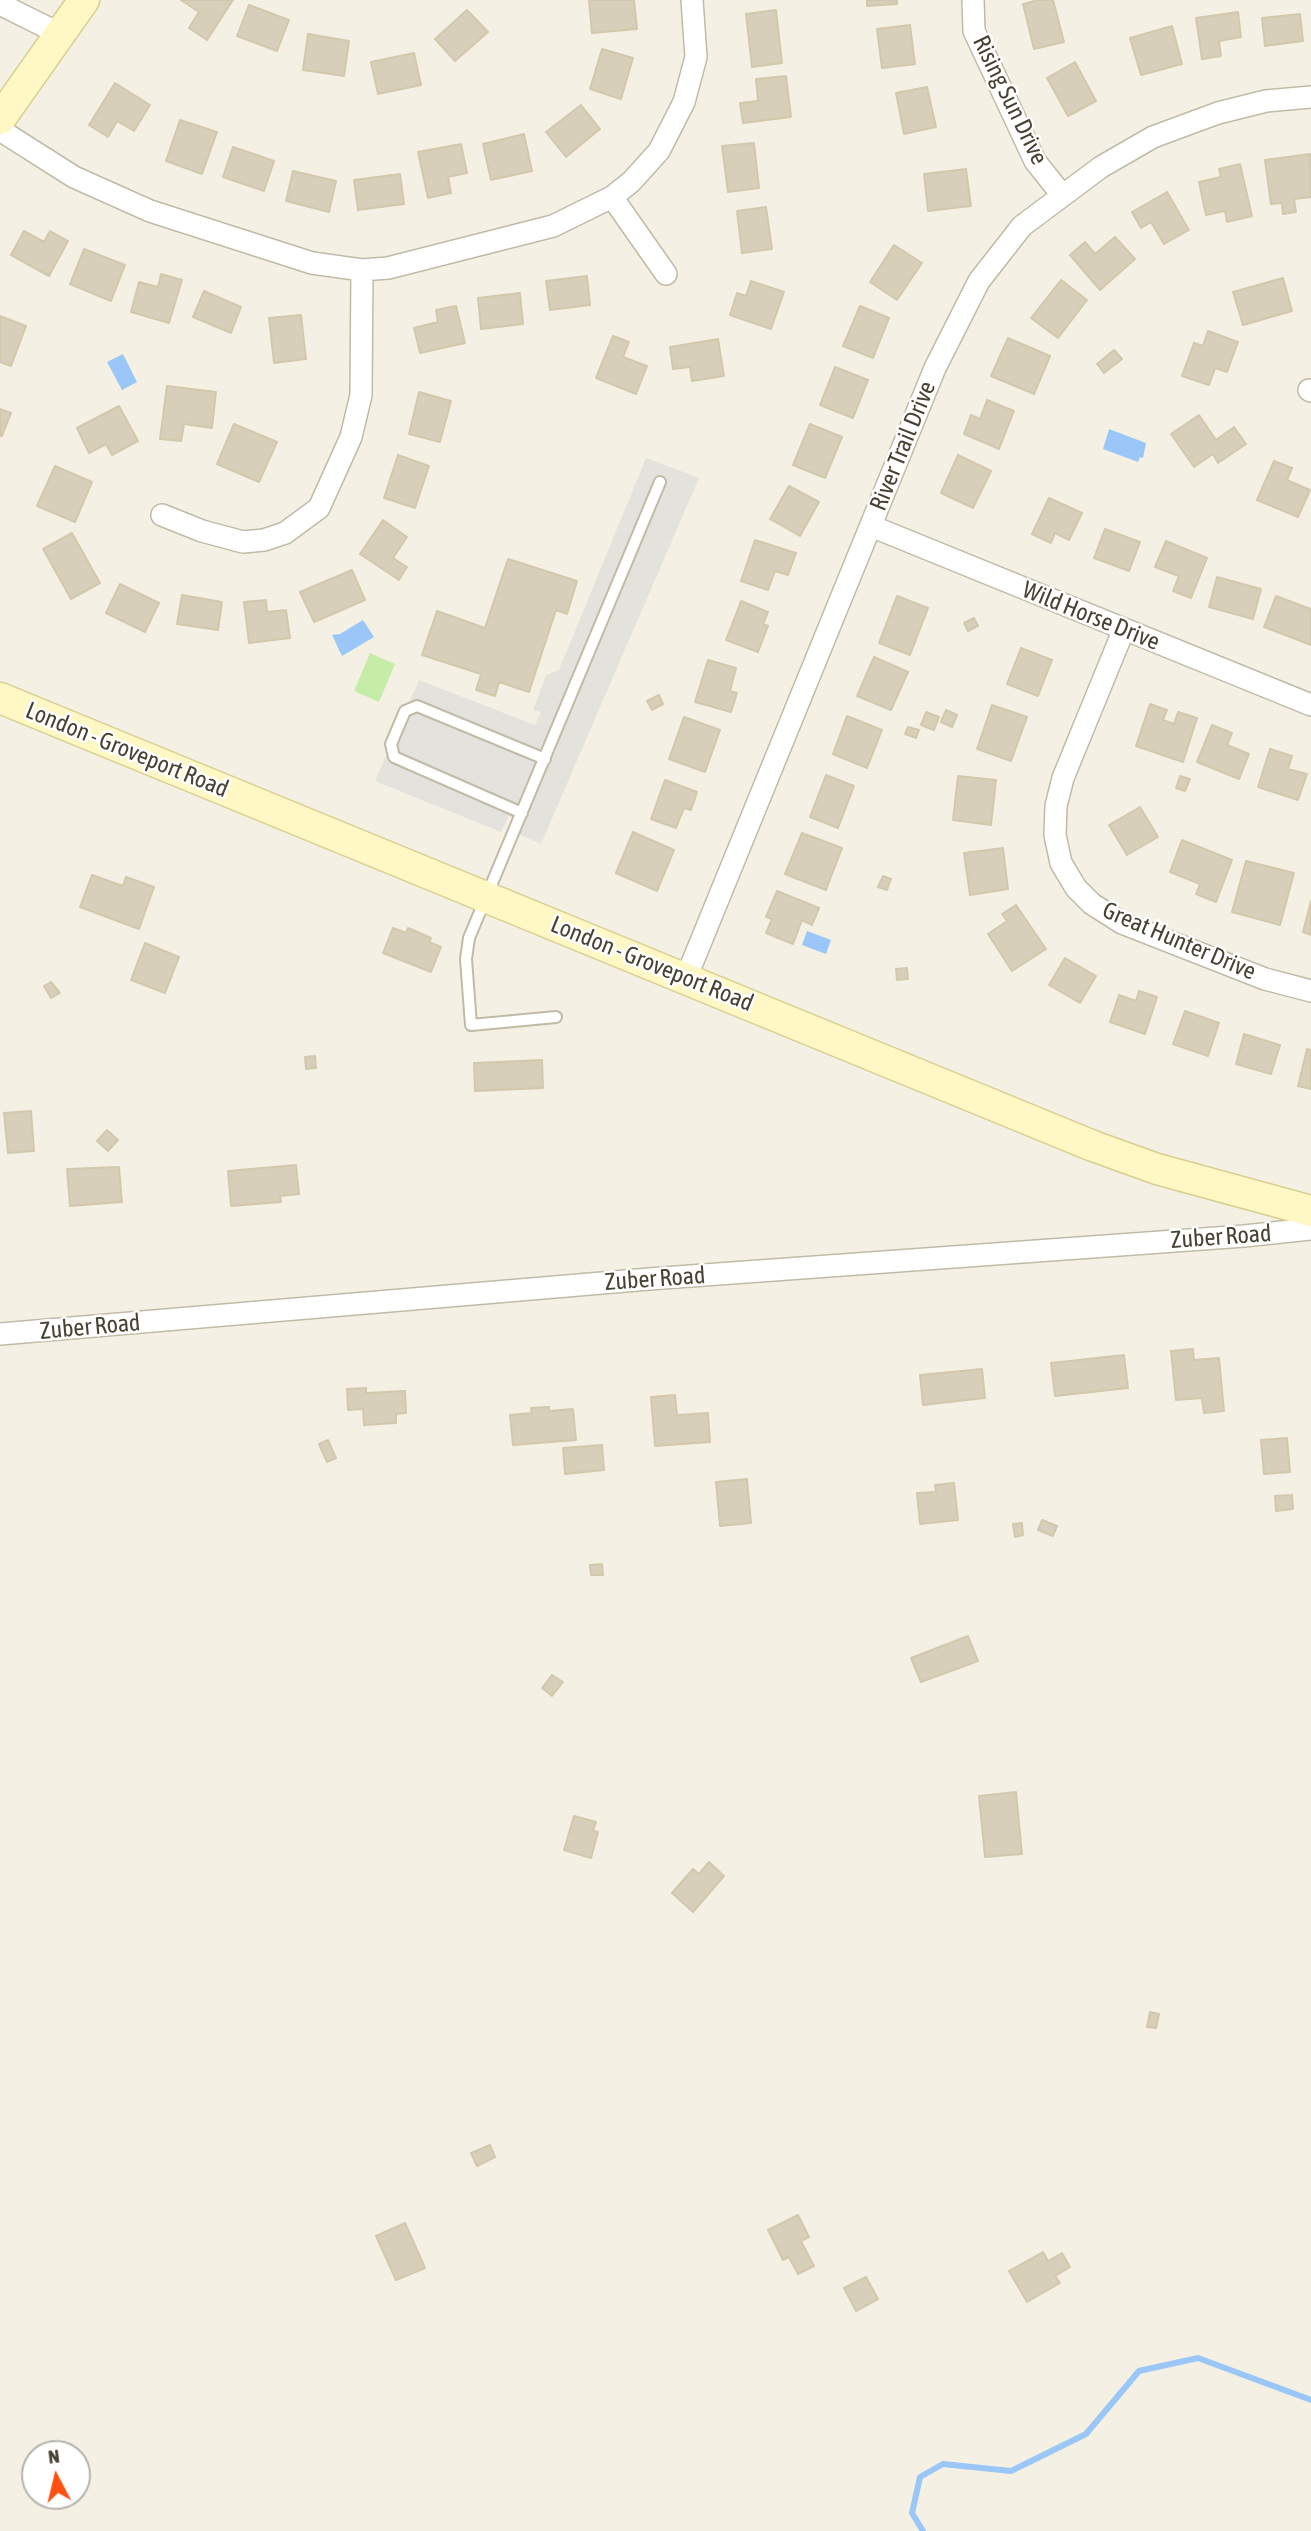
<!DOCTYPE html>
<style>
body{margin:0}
#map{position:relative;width:1311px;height:2531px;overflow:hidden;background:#f4f1e4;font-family:"Asap Condensed",sans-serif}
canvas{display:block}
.north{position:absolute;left:21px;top:2440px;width:70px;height:70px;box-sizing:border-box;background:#fff;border:2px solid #b5b3ad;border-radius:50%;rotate:353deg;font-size:19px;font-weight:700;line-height:28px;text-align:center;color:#474233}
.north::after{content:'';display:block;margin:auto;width:24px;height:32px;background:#ff5011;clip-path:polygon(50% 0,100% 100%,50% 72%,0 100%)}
</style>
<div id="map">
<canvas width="1311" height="2531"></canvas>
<div class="north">N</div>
</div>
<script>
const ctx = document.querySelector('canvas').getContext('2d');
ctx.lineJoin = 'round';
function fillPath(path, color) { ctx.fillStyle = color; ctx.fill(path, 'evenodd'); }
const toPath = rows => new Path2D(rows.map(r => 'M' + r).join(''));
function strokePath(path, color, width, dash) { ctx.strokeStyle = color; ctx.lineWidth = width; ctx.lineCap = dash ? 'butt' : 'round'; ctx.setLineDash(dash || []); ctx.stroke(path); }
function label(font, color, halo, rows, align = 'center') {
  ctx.font = font + ' "Asap Condensed",sans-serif'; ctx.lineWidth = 5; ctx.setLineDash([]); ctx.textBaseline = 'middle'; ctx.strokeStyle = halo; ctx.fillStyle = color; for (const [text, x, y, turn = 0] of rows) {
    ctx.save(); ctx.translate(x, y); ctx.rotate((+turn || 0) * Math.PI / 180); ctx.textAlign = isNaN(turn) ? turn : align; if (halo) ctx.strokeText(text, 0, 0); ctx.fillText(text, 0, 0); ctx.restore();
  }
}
const green = toPath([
 [370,653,395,664,379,702,354,691]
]);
const parking = toPath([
 [646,458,699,478,541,844,511,831,516,820,509,816,501,832,375,781,419,680,535,725,541,712,533,710,546,675,559,670]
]);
const water = toPath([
 [123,354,137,382,122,390,107,362],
 [1109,429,1146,443,1143,458,1140,457,1138,462,1103,449],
 [363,620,374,637,342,656,332,635,340,634],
 [807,931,831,940,826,954,802,945]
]);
const stream = toPath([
 [923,2531,912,2513,920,2477,943,2464,1011,2471,1086,2434,1139,2371,1198,2358,1311,2400]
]);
const building = toPath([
 [181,0,233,0,207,40,189,28,199,12,181,0],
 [589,0,634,0,637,29,592,33,589,0],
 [867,0,897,0,897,4,867,6,867,0],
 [1038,0,1053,0,1064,42,1034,49,1023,4,1038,0],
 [249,5,289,20,277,51,237,36,249,5],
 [467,10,488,32,455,61,435,39,467,10],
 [776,10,782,63,752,67,746,14,776,10],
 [1238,12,1241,37,1219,41,1221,56,1202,59,1196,18,1238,12],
 [1300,14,1303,41,1265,46,1262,18,1300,14],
 [910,25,915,64,882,68,877,29,910,25],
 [1172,26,1182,64,1141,75,1130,38,1172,26],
 [308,34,349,41,344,76,303,70,308,34],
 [602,49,633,58,621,99,590,89,602,49],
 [414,53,421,85,378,94,371,62,414,53],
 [1075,62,1096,101,1068,116,1047,78,1075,62],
 [786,76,791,117,743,123,740,103,758,101,756,79,786,76],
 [115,83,150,105,134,131,117,121,108,137,89,125,115,83],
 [927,87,936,127,904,134,896,93,927,87],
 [581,105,600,129,566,157,546,132,581,105],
 [180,120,217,132,202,174,166,161,180,120],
 [524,134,532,171,491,180,483,144,524,134],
 [754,143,759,188,728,192,722,146,754,143],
 [461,144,467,173,448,177,451,193,428,198,418,152,461,144],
 [233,147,274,161,264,191,223,177,233,147],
 [1310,154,1311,197,1294,199,1296,212,1283,214,1282,203,1271,204,1265,160,1310,154],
 [1240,164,1252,216,1227,222,1225,211,1206,215,1199,182,1221,177,1219,169,1240,164],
 [966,169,971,206,928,211,924,174,966,169],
 [293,171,336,181,329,212,286,201,293,171],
 [400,174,404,204,358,210,354,180,400,174],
 [1167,192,1189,230,1164,244,1151,222,1141,228,1132,212,1167,192],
 [766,207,772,249,742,253,737,211,766,207],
 [24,231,44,242,50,231,68,241,49,276,11,255,24,231],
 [1115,237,1135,259,1100,290,1070,255,1085,242,1095,254,1115,237],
 [894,245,922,263,897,300,870,282,894,245],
 [84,249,125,265,111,301,70,284,84,249],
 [161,274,182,280,169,323,131,312,139,282,158,287,161,274],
 [587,276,590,305,550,310,546,281,587,276],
 [1283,278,1292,311,1243,325,1233,292,1283,278],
 [1061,280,1087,300,1058,338,1031,318,1061,280],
 [751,281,784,292,771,329,730,315,737,293,746,296,751,281],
 [204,291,241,307,231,333,193,317,204,291],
 [520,293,523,324,481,329,478,298,520,293],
 [456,306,465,343,420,353,414,328,438,322,436,310,456,306],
 [860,306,889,318,873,358,843,346,860,306],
 [301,315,306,359,274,363,269,318,301,315],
 [0,316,26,326,11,366,0,362,0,316],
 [1208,331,1238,342,1227,372,1215,368,1209,385,1182,376,1194,343,1203,346,1208,331],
 [613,336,629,342,623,357,647,366,636,394,596,378,613,336],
 [1008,338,1050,356,1034,394,991,376,1008,338],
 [718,339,724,376,692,381,690,367,673,369,670,347,718,339],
 [1114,350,1122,359,1104,373,1097,364,1114,350],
 [835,367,868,380,853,418,820,405,835,367],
 [167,386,216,392,212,428,184,424,181,441,160,439,167,386],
 [419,392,451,401,440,442,409,434,419,392],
 [987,400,1014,411,999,449,964,434,971,415,980,419,987,400],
 [119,406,138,441,112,455,106,444,89,453,77,428,119,406],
 [0,409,11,413,2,436,0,436,0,409],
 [1199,415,1216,440,1234,427,1246,444,1218,463,1213,454,1194,467,1171,434,1199,415],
 [234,424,277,442,259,482,217,464,234,424],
 [810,424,842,437,825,478,793,465,810,424],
 [398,455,429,466,415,508,384,498,398,455],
 [958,455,991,471,973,508,941,493,958,455],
 [1274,461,1292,468,1287,480,1310,490,1298,517,1257,500,1274,461],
 [55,466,92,482,75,522,37,506,55,466],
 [789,486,819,502,800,536,770,519,789,486],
 [1049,498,1082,513,1069,540,1055,533,1051,543,1032,534,1049,498],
 [383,520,407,537,393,558,407,567,399,580,360,554,383,520],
 [1105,529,1140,542,1129,571,1094,558,1105,529],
 [72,533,100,583,71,599,43,549,72,533],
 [755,540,796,553,788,575,775,571,768,590,741,581,755,540],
 [1166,541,1207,558,1191,598,1173,591,1179,576,1155,567,1166,541],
 [508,559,577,581,567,614,556,610,529,692,499,682,495,696,476,690,481,674,422,655,437,611,485,628,508,559],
 [352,570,365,600,314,622,300,592,352,570],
 [1217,577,1261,589,1253,619,1209,607,1217,577],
 [120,584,159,603,145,632,106,613,120,584],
 [182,595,222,602,218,630,177,624,182,595],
 [897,596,928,608,910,655,879,643,897,596],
 [1276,596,1311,609,1311,645,1264,627,1276,596],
 [266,600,267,612,286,610,290,638,249,643,244,602,266,600],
 [741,601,768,612,763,624,768,626,758,652,726,640,741,601],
 [974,618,978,626,968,631,964,623,974,618],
 [1021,648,1052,660,1038,696,1007,684,1021,648],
 [874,657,908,672,891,710,857,696,874,657],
 [708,660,736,668,730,691,737,693,731,712,695,702,708,660],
 [659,695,663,704,652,710,647,701,659,695],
 [1150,704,1167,710,1163,720,1174,724,1178,712,1197,718,1183,762,1136,746,1150,704],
 [992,705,1027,717,1011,761,977,749,992,705],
 [946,710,957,715,952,727,941,722,946,710],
 [926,712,939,717,934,730,921,725,926,712],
 [847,716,882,730,867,768,833,754,847,716],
 [684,717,720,730,705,772,669,759,684,717],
 [1212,725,1232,733,1227,745,1249,754,1239,779,1197,762,1212,725],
 [908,727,919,730,916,738,905,734,908,727],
 [1270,749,1292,756,1288,769,1307,774,1298,800,1258,787,1270,749],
 [826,775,854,786,838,828,810,817,826,775],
 [958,776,996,780,991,825,953,820,958,776],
 [1180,776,1190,779,1185,791,1176,788,1180,776],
 [665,780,697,792,691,810,684,808,676,828,651,819,665,780],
 [1140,807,1158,837,1127,855,1109,825,1140,807],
 [633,832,674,850,657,891,616,873,633,832],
 [802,833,842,848,826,890,785,874,802,833],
 [1182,840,1232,860,1216,902,1196,894,1200,884,1170,872,1182,840],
 [1003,848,1008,889,970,895,964,853,1003,848],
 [1246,861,1294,873,1280,925,1232,912,1246,861],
 [92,875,123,886,126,877,154,887,139,929,80,907,92,875],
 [883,876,891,879,887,890,878,887,883,876],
 [777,891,819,908,812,925,802,920,793,944,766,933,772,919,766,917,777,891],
 [1311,901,1311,935,1303,932,1311,901],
 [1016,905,1046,949,1012,971,988,934,1007,921,1002,914,1016,905],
 [393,928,406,933,408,928,431,938,429,942,441,947,431,972,383,953,393,928],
 [145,943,179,957,165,993,131,980,145,943],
 [1065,958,1096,976,1080,1003,1049,985,1065,958],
 [907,968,908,979,897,980,896,969,907,968],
 [51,982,60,993,51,998,44,986,51,982],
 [1139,991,1157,997,1145,1034,1110,1022,1119,995,1136,1001,1139,991],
 [1185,1011,1219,1023,1208,1056,1173,1044,1185,1011],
 [1244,1034,1280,1045,1271,1074,1236,1064,1244,1034],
 [1307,1049,1311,1050,1311,1089,1298,1086,1307,1049],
 [315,1056,316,1068,306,1069,305,1057,315,1056],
 [542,1060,543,1088,475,1091,474,1063,542,1060],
 [31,1111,34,1151,8,1153,4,1113,31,1111],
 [107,1130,118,1140,108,1151,97,1141,107,1130],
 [296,1165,299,1194,280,1196,281,1202,231,1206,228,1171,296,1165],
 [119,1167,122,1202,70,1206,67,1169,119,1167],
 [1193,1349,1194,1360,1219,1358,1224,1411,1204,1413,1202,1398,1176,1400,1171,1351,1193,1349],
 [1124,1355,1128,1388,1055,1396,1051,1363,1124,1355],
 [982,1369,985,1398,923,1405,920,1375,982,1369],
 [366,1388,366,1393,405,1391,406,1413,396,1414,396,1423,364,1425,363,1409,348,1410,347,1389,366,1388],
 [675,1395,677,1415,708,1413,710,1442,655,1446,651,1397,675,1395],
 [549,1407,549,1411,573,1409,576,1440,513,1445,510,1415,532,1413,531,1408,549,1407],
 [1287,1438,1290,1472,1264,1474,1261,1440,1287,1438],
 [328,1440,336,1458,327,1462,319,1444,328,1440],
 [602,1445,604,1470,565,1474,563,1448,602,1445],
 [747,1479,751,1523,720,1526,716,1482,747,1479],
 [954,1483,958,1520,920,1524,917,1493,936,1492,935,1485,954,1483],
 [1292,1495,1293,1509,1276,1511,1275,1496,1292,1495],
 [1042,1520,1057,1526,1053,1536,1038,1530,1042,1520],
 [1022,1523,1023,1535,1015,1537,1013,1524,1022,1523],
 [602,1564,603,1575,591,1575,590,1565,602,1564],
 [968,1636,978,1661,921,1682,911,1658,968,1636],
 [552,1675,563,1682,552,1696,542,1688,552,1675],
 [1016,1792,1022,1854,985,1857,979,1796,1016,1792],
 [574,1816,596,1822,593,1831,598,1832,591,1858,564,1850,574,1816],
 [709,1862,724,1876,693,1912,672,1893,693,1869,699,1874,709,1862],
 [1150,2012,1159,2014,1156,2028,1147,2027,1150,2012],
 [490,2145,495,2157,477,2166,471,2153,490,2145],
 [798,2215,809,2237,801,2241,814,2266,798,2274,789,2257,783,2260,768,2230,798,2215],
 [405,2223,425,2268,396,2280,376,2236,405,2223],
 [1043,2252,1048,2261,1062,2253,1070,2267,1055,2276,1060,2283,1027,2302,1009,2271,1043,2252],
 [866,2277,878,2299,856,2311,844,2288,866,2277]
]);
const lane = toPath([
 [522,813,394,757,391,744,405,711,417,706,545,759],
 [556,1017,471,1025,466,959,469,938,660,482]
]);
const street = toPath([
 [973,0,974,31,1035,161,1062,195],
 [0,4,58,33],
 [0,130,74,177,150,211,312,263,362,270,388,268,553,226,612,197,631,182,659,151,684,102,696,57,692,0],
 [612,197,666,274],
 [1309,390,1311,391],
 [162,515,202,531,243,542,264,540,285,533,319,508,351,437,361,395,362,270],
 [871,526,1311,705],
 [1124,629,1063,778,1056,806,1055,835,1061,863,1076,888,1092,904,1122,923,1265,979,1311,991],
 [686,978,935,368,979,281,1022,226,1101,167,1153,137,1218,113,1266,101,1311,97],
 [0,1334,649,1279,1244,1236,1311,1229]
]);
const secondary = toPath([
 [0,119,84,0],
 [0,698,1093,1146,1157,1169,1311,1211]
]);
const streetNames = [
 ["Rising Sun Drive",1010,100,64],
 ["River Trail Drive",903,446,-68],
 ["Wild Horse Drive",1091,616,22],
 ["London - Groveport Road",127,750,22],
 ["Great Hunter Drive",1179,941,23],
 ["London - Groveport Road",652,964,22],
 ["Zuber Road",1221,1237,-4],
 ["Zuber Road",655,1279,-4],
 ["Zuber Road",90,1327,-5]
];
fillPath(green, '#c6eda8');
fillPath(parking, '#e4e2dd');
fillPath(water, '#9ac7f8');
strokePath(stream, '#9ac7f8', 6);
fillPath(building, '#d7cfb9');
strokePath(building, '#d3c8ab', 2);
strokePath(lane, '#c1bba6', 14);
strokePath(street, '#c1bba6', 24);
strokePath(secondary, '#d9ce8f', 33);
strokePath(lane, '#fff', 10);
strokePath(street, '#fff', 21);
strokePath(secondary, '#fff7c4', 30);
label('24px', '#474233', '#fff', streetNames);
</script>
